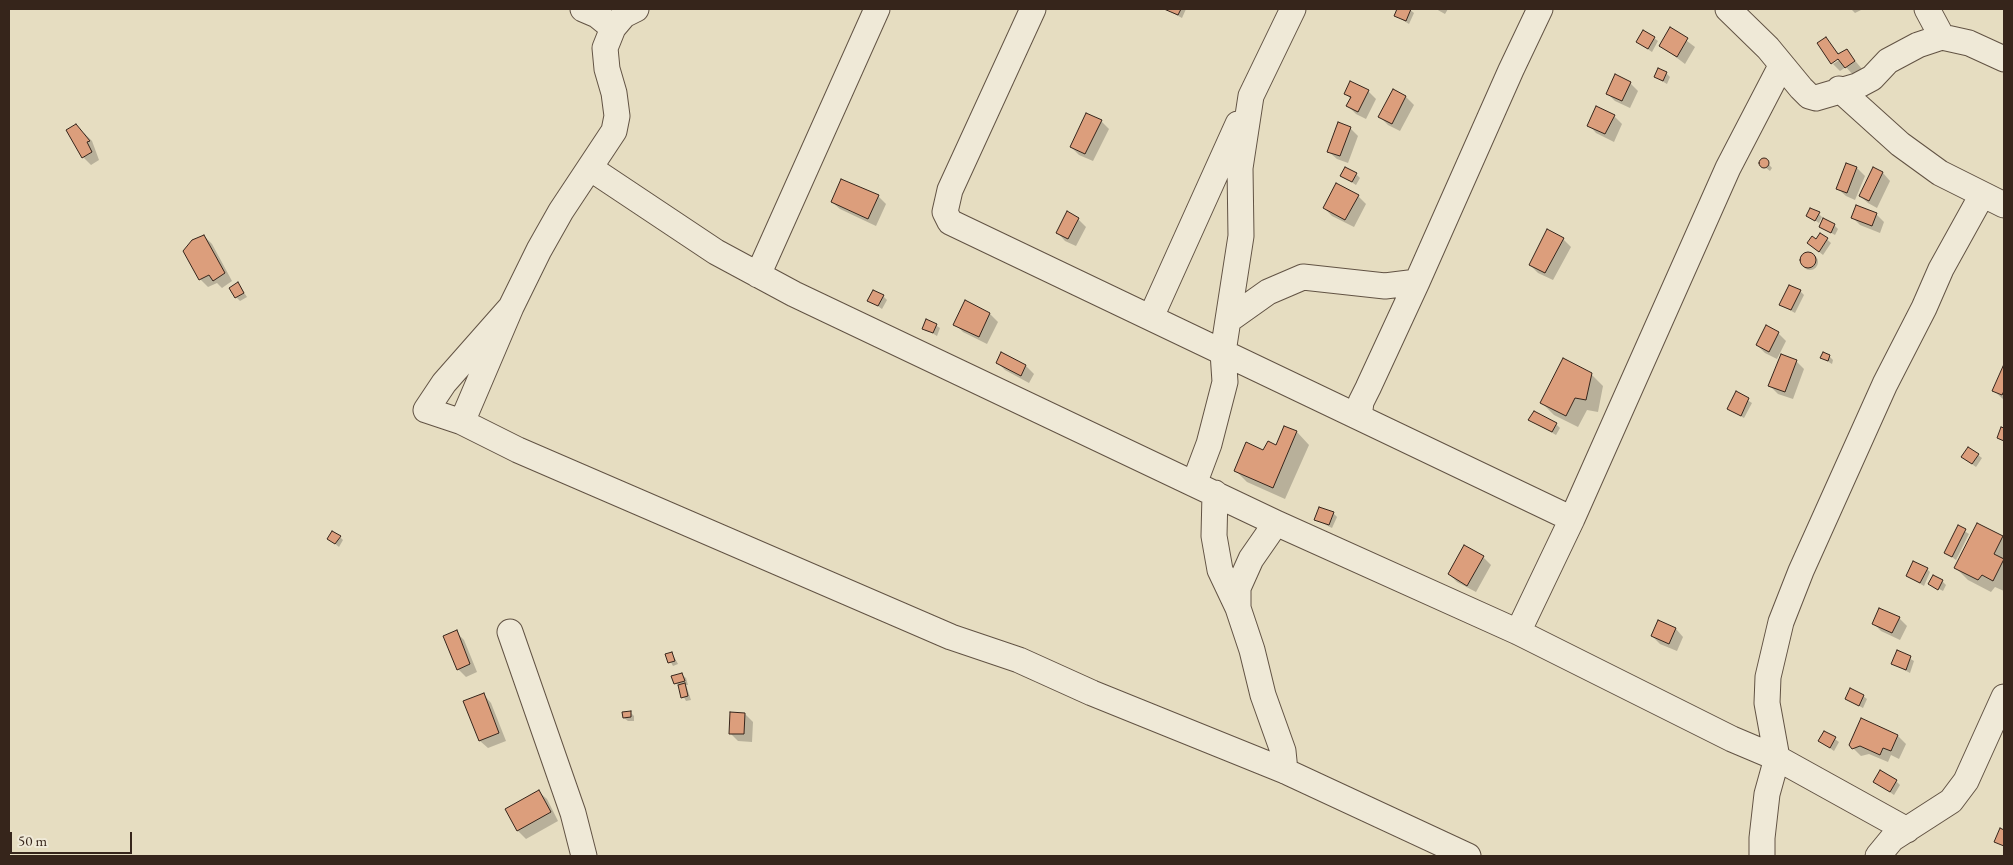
<!DOCTYPE html>
<style>
body{margin:0}
#map{position:relative;width:2013px;height:865px;overflow:hidden;background:#e6ddc1;font-family:"EB Garamond",serif}
canvas{display:block}
.frame{position:absolute;inset:0;border:10px solid #36251b;pointer-events:none}
.scale{position:absolute;left:10px;top:832px;width:122px;height:22px;box-sizing:border-box;border:2px solid #36251b;border-top:0;padding-left:6px;font-size:15px;line-height:18px;white-space:nowrap;color:#36251b;-webkit-text-stroke:4px #efe9d7;paint-order:stroke}
</style>
<div id="map">
<canvas width="2013" height="865"></canvas>
<div class="frame"></div>
<div class="scale">50 m</div>
</div>
<script>
const ctx = document.querySelector('canvas').getContext('2d');
ctx.lineJoin = 'round';
function fillPath(path, color) { ctx.fillStyle = color; ctx.fill(path, 'evenodd'); }
const toPath = rows => new Path2D(rows.map(r => 'M' + r).join(''));
function strokePath(path, color, width, dash) { ctx.strokeStyle = color; ctx.lineWidth = width; ctx.lineCap = dash ? 'butt' : 'round'; ctx.setLineDash(dash || []); ctx.stroke(path); }
const shadow = toPath([
 [1165,9,1186,9,1182,18],
 [1399,9,1409,9,1414,13,1409,24,1396,16],
 [1436,9,1448,9,1445,14],
 [1851,9,1863,9,1855,13],
 [1671,29,1695,47,1685,64,1660,45],
 [1654,38,1658,41,1652,52,1637,42],
 [1826,39,1840,55,1846,50,1862,69,1853,75,1846,67,1840,71,1833,64,1844,57,1843,55,1832,62],
 [1666,73,1670,77,1667,84,1655,77],
 [1630,83,1638,91,1630,108,1615,101,1608,94],
 [1394,90,1406,97,1414,105,1400,131,1388,125,1380,117],
 [1368,91,1376,99,1366,119,1356,114,1348,106,1351,99,1345,93],
 [1614,116,1622,124,1614,142,1596,133,1589,125],
 [1101,121,1109,129,1093,161,1079,155,1071,147],
 [1350,128,1358,136,1348,163,1337,159,1329,152],
 [84,133,92,141,99,160,91,165,83,157],
 [1765,160,1772,168,1770,171,1761,164],
 [1847,165,1857,168,1865,176,1855,200,1846,196,1838,189],
 [1883,173,1890,181,1877,208,1868,203,1860,196],
 [1356,174,1360,178,1356,185,1342,176],
 [878,196,886,204,876,226,840,209,832,202],
 [1358,196,1366,204,1354,227,1332,216,1324,208],
 [1819,214,1822,217,1819,223,1808,216],
 [1876,214,1884,222,1880,233,1860,225,1852,217],
 [1078,219,1086,227,1076,246,1065,241,1058,233],
 [1834,225,1838,229,1835,235,1821,227],
 [1821,234,1831,243,1823,255,1808,243,1816,241],
 [204,236,212,244,232,281,222,288,217,283,208,287,200,279],
 [1563,239,1571,247,1553,280,1538,273,1530,265],
 '1802 262a8 8 0 1 1 16 0a8 8 0 1 1-16 0Z',
 [241,288,247,297,240,301,236,297],
 [1800,291,1804,295,1795,313,1781,305],
 [883,296,887,300,882,309,869,300],
 [990,314,998,322,987,344,963,332,955,324],
 [927,320,940,328,937,336,924,328],
 [1778,333,1786,341,1777,359,1765,353,1757,345],
 [1001,354,1026,366,1034,374,1029,383,1005,370,997,362],
 [1829,356,1833,360,1832,364,1822,358],
 [1796,361,1804,369,1793,399,1778,394,1770,386],
 [2004,367,2004,400,1993,390],
 [1591,374,1603,386,1598,412,1587,410,1578,427,1554,415,1542,403],
 [1736,393,1752,403,1744,418,1728,409],
 [1530,420,1556,424,1560,428,1556,435],
 [1285,427,1297,432,1309,445,1285,499,1247,482,1235,470,1264,451,1276,446],
 [1978,455,1982,458,1976,467,1966,460],
 [1333,513,1337,517,1332,528,1316,520],
 [1958,527,1969,534,1956,560,1945,552],
 [340,537,343,540,339,547,329,539],
 [2002,537,2004,540,2004,591,1995,587,1991,592,1968,580,1956,568],
 [1465,547,1483,557,1491,565,1476,592,1457,582,1449,574],
 [1927,569,1930,572,1924,586,1907,576],
 [1942,581,1946,585,1943,591,1930,584],
 [1899,618,1907,626,1900,640,1881,631,1873,623],
 [1676,629,1683,637,1677,651,1660,644,1652,636],
 [456,632,464,640,477,672,466,677,458,669],
 [1898,652,1914,661,1910,673,1893,664],
 [672,653,678,664,673,666,667,655],
 [682,675,686,678,688,685,686,685,691,700,686,701,673,677],
 [484,695,491,703,506,741,488,748,480,741],
 [1863,696,1867,699,1863,708,1846,699],
 [630,712,634,716,634,721,628,721,624,718],
 [745,714,753,722,752,742,738,741,730,733],
 [1861,720,1898,736,1906,744,1899,759,1891,755,1888,762,1869,754,1861,756,1850,745],
 [1825,732,1839,742,1834,751,1820,741],
 [1896,781,1900,785,1894,795,1875,782],
 [539,792,547,799,558,821,526,839,518,831,506,809]
]);
const building = toPath([
 [1164,9,1181,9,1178,15,1164,9],
 [1397,9,1411,9,1406,21,1394,16,1397,9],
 [1670,27,1688,38,1677,57,1659,46,1670,27],
 [1643,30,1655,37,1648,49,1636,42,1643,30],
 [1826,37,1838,54,1847,49,1855,61,1845,68,1838,59,1831,64,1817,43,1826,37],
 [1658,68,1667,72,1663,81,1654,77,1658,68],
 [1615,74,1631,82,1622,101,1606,94,1615,74],
 [1350,81,1369,90,1358,112,1346,106,1351,97,1344,94,1350,81],
 [1393,89,1406,96,1392,124,1378,117,1393,89],
 [1596,106,1615,115,1605,134,1587,126,1596,106],
 [1086,113,1102,120,1085,154,1070,147,1086,113],
 [1338,122,1351,127,1340,156,1327,152,1338,122],
 [76,124,90,141,87,142,92,152,82,158,66,130,76,124],
 '1759 163a5 5 0 1 1 10 0a5 5 0 1 1-10 0Z',
 [1846,163,1857,167,1847,193,1836,189,1846,163],
 [1345,167,1357,173,1352,182,1340,176,1345,167],
 [1873,167,1883,172,1869,201,1859,196,1873,167],
 [841,179,879,195,868,219,831,202,841,179],
 [1336,183,1359,195,1345,220,1323,208,1336,183],
 [1856,205,1877,213,1872,226,1851,218,1856,205],
 [1810,208,1820,212,1815,221,1806,216,1810,208],
 [1067,211,1079,218,1068,239,1056,233,1067,211],
 [1823,218,1835,224,1831,233,1819,227,1823,218],
 [1547,229,1564,238,1545,273,1529,265,1547,229],
 [1820,233,1828,238,1819,252,1807,243,1812,236,1816,239,1820,233],
 [204,235,225,273,213,281,209,275,199,280,183,251,192,240,204,235],
 '1800 260a8 8 0 1 1 16 0a8 8 0 1 1-16 0Z',
 [238,282,244,293,235,298,229,288,238,282],
 [1789,285,1801,290,1791,310,1779,305,1789,285],
 [873,290,884,295,878,306,867,301,873,290],
 [965,300,990,313,979,337,953,325,965,300],
 [926,319,937,324,933,333,922,329,926,319],
 [1766,325,1779,332,1769,352,1756,345,1766,325],
 [1001,352,1026,365,1021,376,996,363,1001,352],
 [1823,352,1830,355,1828,361,1820,358,1823,352],
 [1781,354,1797,360,1785,392,1768,386,1781,354],
 [1563,358,1592,373,1586,400,1575,398,1566,416,1540,403,1563,358],
 [2004,364,2004,391,2002,395,1992,391,2004,364],
 [1736,391,1749,398,1741,416,1727,409,1736,391],
 [1534,411,1557,423,1552,432,1528,420,1534,411],
 [1284,426,1297,431,1273,488,1234,471,1246,442,1263,450,1268,441,1276,445,1284,426],
 [2001,427,2004,428,2004,441,1997,438,2001,427],
 [1968,447,1979,454,1972,464,1961,457,1968,447],
 [1319,507,1334,512,1329,525,1314,520,1319,507],
 [1977,523,2003,536,1994,554,2004,559,1993,581,1982,575,1978,580,1954,568,1977,523],
 [1958,525,1966,529,1952,557,1944,553,1958,525],
 [332,531,341,536,335,544,327,539,332,531],
 [1464,545,1484,556,1467,586,1448,574,1464,545],
 [1913,561,1928,568,1920,583,1906,576,1913,561],
 [1933,575,1943,580,1938,590,1928,584,1933,575],
 [1879,608,1900,617,1892,633,1872,624,1879,608],
 [1658,620,1676,628,1669,644,1651,636,1658,620],
 [457,630,470,664,457,670,443,636,457,630],
 [1897,650,1911,656,1906,670,1891,664,1897,650],
 [672,652,675,661,668,663,665,654,672,652],
 [682,673,685,681,674,684,671,676,682,673],
 [685,683,688,696,681,698,678,685,685,683],
 [1850,688,1864,695,1859,706,1845,699,1850,688],
 [484,693,499,733,479,741,463,701,484,693],
 [631,711,631,717,623,718,622,712,631,711],
 [730,712,745,713,744,734,729,734,730,712],
 [1861,718,1898,735,1891,751,1883,748,1880,755,1860,746,1852,749,1849,745,1861,718],
 [1824,731,1836,737,1830,748,1818,741,1824,731],
 [1880,770,1897,780,1890,792,1873,782,1880,770],
 [539,790,551,812,517,831,505,809,539,790],
 [2000,828,2004,830,2004,846,1994,842,2000,828]
]);
const minor = toPath([
 [583,9,597,15,613,28],
 [1033,9,950,190,945,212,950,222,1572,519],
 [1728,9,1768,48,1801,88,1809,96,1816,98,1857,86,1872,78,1888,61,1918,45,1942,37,1969,43,2004,59],
 [1927,9,1942,37],
 [1839,89,1900,144,1940,173,2004,205],
 [590,168,716,252,794,294,1276,523,1518,632,1732,739,1777,758,1907,830],
 [758,275,877,9],
 [511,307,444,383,426,410,462,422,518,450,951,637,1019,660,1092,693,1285,771,1468,856],
 [1151,317,1238,124],
 [1230,319,1268,292,1303,277,1385,286,1417,282],
 [1359,417,1361,402,1368,388,1417,282,1511,70,1540,9],
 [462,422,511,307,539,250,561,211,614,131,617,116,614,93,607,69,605,48,613,28,624,15,636,9],
 [1194,484,1209,444,1225,382,1223,352,1241,236,1240,168,1251,96,1293,9],
 [1215,493,1214,536,1220,570,1238,608,1252,650,1263,695,1283,751,1285,771],
 [1238,608,1238,588,1251,559,1276,523],
 [510,632,573,813,584,856],
 [1518,632,1572,519,1728,168,1781,66],
 [1762,856,1762,838,1767,794,1777,758,1767,703,1768,677,1781,622,1801,571,1885,384,1924,308,1941,269,1982,195],
 [1878,856,1892,839,1951,801,1966,781,2004,697]
]);
fillPath(shadow, '#0003');
fillPath(building, '#dc9e7c');
strokePath(building, '#36251b', 1);
strokePath(minor, '#625344', 27);
strokePath(minor, '#efe9d7', 25);
</script>
